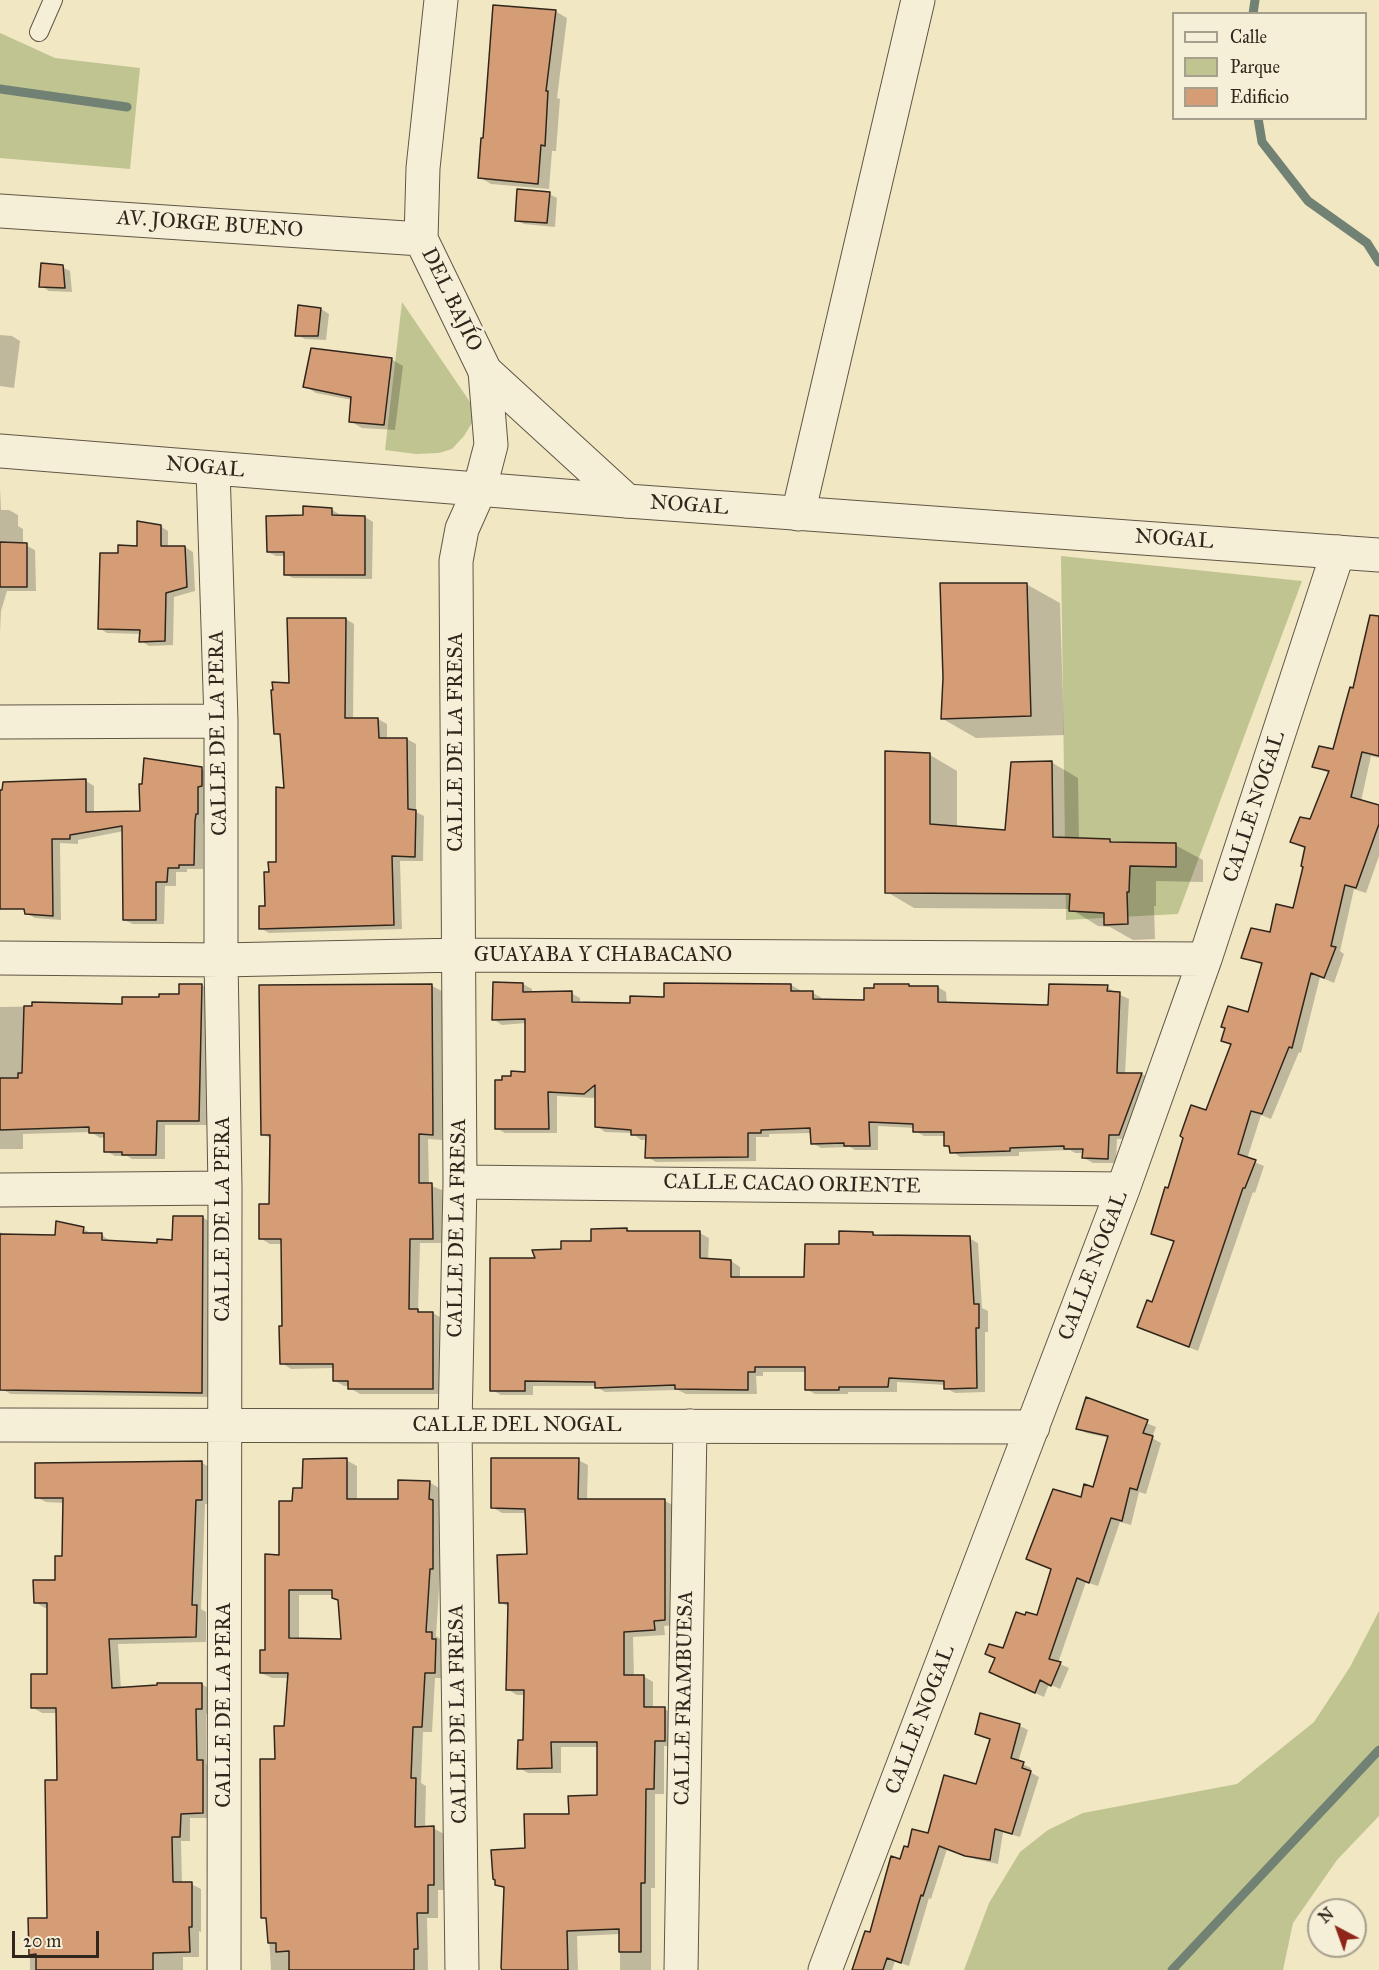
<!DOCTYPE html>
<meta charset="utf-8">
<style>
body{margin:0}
#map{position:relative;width:1379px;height:1970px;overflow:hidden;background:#f1e7c3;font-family:"IM FELL Great Primer",serif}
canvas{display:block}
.legend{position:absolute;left:1172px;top:12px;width:195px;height:108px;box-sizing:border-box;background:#f6efd8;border:2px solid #a79f8d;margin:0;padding:8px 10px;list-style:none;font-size:18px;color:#31261c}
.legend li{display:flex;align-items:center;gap:12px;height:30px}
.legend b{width:30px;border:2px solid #a79f8d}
.north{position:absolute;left:1307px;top:1898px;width:60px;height:60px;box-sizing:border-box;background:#f6efd8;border:2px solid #a79f8d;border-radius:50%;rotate:319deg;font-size:16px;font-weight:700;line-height:24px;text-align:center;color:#31261c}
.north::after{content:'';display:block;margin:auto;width:21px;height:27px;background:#8f2418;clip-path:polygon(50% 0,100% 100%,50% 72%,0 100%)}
.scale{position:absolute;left:12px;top:1931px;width:87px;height:27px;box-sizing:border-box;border:3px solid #31261c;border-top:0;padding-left:8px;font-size:18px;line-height:21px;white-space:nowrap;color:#31261c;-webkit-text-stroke:4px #f6efd8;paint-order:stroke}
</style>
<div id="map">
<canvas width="1379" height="1970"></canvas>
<ul class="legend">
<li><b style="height:8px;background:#f6efd8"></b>Calle</li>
<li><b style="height:16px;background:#c0c490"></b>Parque</li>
<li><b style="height:16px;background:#d49d75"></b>Edificio</li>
</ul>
<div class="north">N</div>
<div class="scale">20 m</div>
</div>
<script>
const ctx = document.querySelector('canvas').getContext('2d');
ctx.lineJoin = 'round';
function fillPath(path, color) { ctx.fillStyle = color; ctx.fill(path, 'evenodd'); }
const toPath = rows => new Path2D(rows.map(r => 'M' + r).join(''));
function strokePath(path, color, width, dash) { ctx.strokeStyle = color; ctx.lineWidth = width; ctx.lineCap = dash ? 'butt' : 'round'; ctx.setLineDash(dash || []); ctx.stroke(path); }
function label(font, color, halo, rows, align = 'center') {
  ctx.font = font + ' "IM FELL Great Primer",serif'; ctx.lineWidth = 6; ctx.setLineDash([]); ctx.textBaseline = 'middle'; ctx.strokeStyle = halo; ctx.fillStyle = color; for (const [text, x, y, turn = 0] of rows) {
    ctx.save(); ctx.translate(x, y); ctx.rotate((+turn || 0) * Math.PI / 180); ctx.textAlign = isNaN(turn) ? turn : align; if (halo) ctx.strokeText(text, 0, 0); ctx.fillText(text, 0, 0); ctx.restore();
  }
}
const green = toPath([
 [0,33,55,58,140,68,130,169,0,158],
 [402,302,470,402,475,418,464,436,452,449,439,453,416,454,385,450],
 [1061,556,1302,581,1178,914,1066,920],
 [1379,1611,1379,1816,1337,1860,1293,1923,1283,1970,964,1970,989,1903,1020,1852,1048,1830,1083,1813,1237,1784,1314,1722,1350,1667]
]);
const shadow = toPath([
 [555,11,567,18,557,98,560,99,556,151,552,151,549,189,491,184,479,177],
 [549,194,557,198,555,227,524,224,516,220],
 [62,267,70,271,72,292,49,291,41,286],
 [321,309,329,314,326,340,305,339,297,335],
 [0,335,12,336,20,341,14,388,0,386],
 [391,359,403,366,395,430,362,428,350,421,352,400,316,393,305,386],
 [0,488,1,510,9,510,18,515,18,526,23,529,23,544,35,550,36,591,7,591,1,611,0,633],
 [332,510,339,514,339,517,365,517,373,522,372,579,293,578,285,574,285,556,276,556,268,552],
 [160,526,168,531,168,547,185,547,193,552,195,591,174,597,173,645,149,646,141,641,141,634,107,633,99,628,119,555,139,547],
 [1026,584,1060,603,1064,735,976,738,943,719],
 [346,619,354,624,353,719,378,719,387,724,387,739,407,739,416,744,416,812,424,816,423,861,400,861,402,929,269,933,260,928,266,907,270,874,277,864,285,789,282,737,275,733,290,684],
 [1379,621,1379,758,1371,756,1361,801,1379,807,1379,856,1366,893,1354,889,1340,951,1344,954,1334,983,1320,977,1301,1053,1299,1052,1271,1119,1261,1115,1247,1159,1264,1166,1255,1193,1253,1192,1198,1351,1139,1327,1153,1304,1175,1243,1153,1233,1169,1190,1207,1112,1232,1046,1223,1041,1249,1014,1262,965,1243,957,1294,910,1305,866,1306,849,1292,842,1310,821,1329,773,1314,767,1334,751],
 [930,755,957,771,957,828,1007,832,1051,762,1078,778,1079,839,1110,840,1116,844,1175,845,1203,860,1203,882,1156,881,1156,906,1154,906,1155,939,1133,940,1110,927,1098,926,1071,909,914,908,887,892],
 [202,769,210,774,203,826,203,869,187,869,187,872,176,872,176,886,165,886,164,924,133,924,124,920,124,831,78,840,78,844,60,843,61,920,35,918,26,913,14,782,86,781,94,786,94,813,141,812],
 [523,984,532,989,532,993,571,993,580,998,580,1004,632,1005,666,998,666,985,791,985,800,990,800,992,813,993,822,998,822,1001,865,1002,909,985,912,987,938,987,946,992,947,1004,1050,1007,1107,987,1116,993,1129,999,1125,1074,1142,1074,1151,1079,1128,1139,1117,1139,1116,1163,1093,1163,1084,1158,1084,1153,1075,1153,1070,1150,1019,1152,1019,1156,960,1157,945,1145,945,1136,924,1136,915,1131,915,1128,878,1126,878,1150,855,1150,850,1147,821,1148,812,1143,812,1133,769,1134,769,1137,756,1137,756,1161,656,1162,647,1157,647,1140,641,1140,632,1133,605,1132,597,1126,596,1096,594,1098,557,1096,557,1133,505,1133,496,1128,527,1073,526,1023,502,1025,493,1019],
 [180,985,202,985,211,991,208,1125,165,1125,165,1159,132,1159,127,1156,115,1156,106,1151,106,1137,100,1138,91,1132,23,1134,23,1149,0,1149,0,1007,124,1005,181,995],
 [261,986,432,986,442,991,442,1140,428,1139,429,1185,442,1190,442,1243,420,1243,418,1311,422,1313,433,1313,443,1319,442,1394,360,1394,350,1388,350,1386,344,1386,334,1380,334,1368,291,1369,282,1363,284,1328,283,1244,270,1244,260,1238,271,1206,271,1139,263,1134],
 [202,1217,212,1223,211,1397,11,1394,1,1389,0,1232,6,1236,57,1237,83,1229,93,1234,102,1235,111,1242,159,1244,174,1241],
 [627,1229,632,1232,700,1233,709,1238,708,1260,731,1261,740,1267,740,1279,806,1279,840,1246,873,1233,878,1236,969,1238,978,1243,982,1308,988,1311,988,1332,985,1332,985,1392,955,1393,946,1388,946,1385,897,1382,897,1392,848,1392,848,1394,815,1394,806,1389,807,1372,763,1372,763,1376,756,1376,757,1394,686,1394,678,1390,605,1392,595,1386,533,1386,533,1395,501,1395,492,1390,537,1260,593,1243],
 [1087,1399,1156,1427,1152,1438,1161,1443,1146,1494,1139,1492,1131,1525,1120,1522,1098,1586,1086,1582,1058,1663,1069,1668,1060,1689,1049,1684,1044,1697,999,1677,996,1659,1038,1617,1052,1569,1028,1558,1094,1488,1109,1438,1086,1433,1077,1428],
 [346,1460,357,1466,357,1501,399,1501,429,1482,439,1488,439,1505,443,1507,443,1574,440,1574,436,1636,442,1640,445,1678,435,1678,432,1732,423,1732,421,1783,426,1786,425,1828,433,1828,444,1834,444,1890,438,1890,438,1918,427,1918,428,1970,271,1970,268,1920,262,1917,277,1761,286,1727,289,1678,272,1678,261,1673,266,1652,280,1556,294,1503,304,1489],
 [299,1595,333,1595,339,1600,343,1640,299,1640],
 [578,1460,588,1465,587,1500,665,1501,675,1506,674,1625,664,1626,665,1635,633,1637,634,1676,643,1676,653,1682,653,1709,665,1709,674,1715,674,1746,664,1746,664,1794,655,1794,655,1888,651,1888,651,1970,620,1970,620,1934,577,1936,578,1970,503,1970,506,1890,497,1884,526,1849,599,1796,599,1747,561,1747,561,1773,528,1773,519,1768,525,1742,525,1695,517,1695,507,1689,509,1607,500,1602,528,1555,526,1513,502,1513,492,1507],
 [202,1463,211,1468,211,1504,205,1504,201,1609,206,1612,206,1642,118,1644,121,1689,202,1684,211,1690,211,1714,206,1714,206,1764,212,1767,212,1818,190,1818,190,1841,181,1841,182,1884,191,1884,201,1889,201,1932,199,1931,199,1957,183,1957,183,1970,30,1970,30,1920,49,1920,59,1781,58,1713,42,1713,32,1707,49,1676,49,1608,45,1608,35,1602,56,1581,64,1558,64,1503,46,1502,36,1497],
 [981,1715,1020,1726,1028,1730,1018,1762,1031,1768,1030,1772,1039,1777,1020,1837,1003,1832,998,1864,975,1859,947,1849,931,1899,929,1898,909,1966,895,1961,892,1970,854,1970,872,1934,901,1861,909,1849,929,1835,977,1786,991,1740,977,1733]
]);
const stream = toPath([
 [1253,14,1255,0],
 [0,89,127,107],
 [1258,118,1262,142,1308,201,1367,243,1379,262],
 [1172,1970,1379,1750]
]);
const building = toPath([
 [493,5,556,10,546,91,548,91,545,146,541,145,538,184,478,178,481,138,483,138,493,5],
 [517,189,550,192,547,223,515,221,517,189],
 [41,263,63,265,65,288,39,287,41,263],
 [298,305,321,308,318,336,295,336,298,305],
 [311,348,392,358,384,425,349,422,351,397,303,387,311,348],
 [303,506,332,508,332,515,365,516,365,575,284,575,284,552,267,552,266,516,303,515,303,506],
 [137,521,161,525,161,546,185,546,187,587,166,593,165,641,139,642,140,630,98,629,100,553,118,553,118,545,137,546,137,521],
 [0,542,27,543,27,587,0,587,0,542],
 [940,583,1027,583,1031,716,941,719,943,678,940,583],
 [1370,615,1379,616,1379,756,1362,752,1351,797,1379,805,1379,824,1356,888,1345,885,1331,946,1336,947,1324,978,1311,973,1292,1048,1289,1047,1262,1114,1251,1111,1238,1154,1256,1160,1245,1188,1243,1188,1189,1347,1137,1327,1147,1300,1152,1302,1174,1241,1151,1234,1165,1187,1168,1188,1183,1138,1180,1136,1191,1105,1206,1110,1231,1044,1221,1041,1225,1028,1221,1027,1228,1006,1248,1012,1262,963,1241,958,1251,928,1270,932,1276,904,1293,908,1303,867,1301,866,1305,847,1290,842,1300,817,1310,819,1329,771,1312,767,1319,746,1333,749,1350,687,1353,688,1370,615],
 [287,618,346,618,345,718,378,718,379,738,407,738,408,809,416,810,415,857,392,856,394,925,259,929,259,906,265,906,264,872,269,872,268,862,276,862,276,787,284,788,280,734,274,734,271,690,273,690,272,682,289,683,287,618],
 [885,751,930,753,930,824,1005,830,1011,762,1052,761,1053,837,1110,839,1110,842,1176,843,1176,867,1130,866,1129,892,1127,892,1128,924,1104,925,1104,913,1069,911,1070,894,885,893,885,751],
 [144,758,202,767,202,786,198,787,198,814,196,814,195,821,194,865,179,865,179,868,168,868,167,882,156,882,156,920,123,920,122,826,70,835,70,839,52,839,53,916,25,914,24,909,0,909,0,790,2,790,3,782,86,779,86,812,140,811,139,784,142,784,144,758],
 [493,982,523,983,523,992,572,991,572,1002,630,1003,630,996,664,997,664,983,791,984,791,991,813,991,813,999,864,1000,864,988,874,988,874,984,909,984,909,986,938,986,938,1002,1048,1005,1049,984,1108,985,1107,991,1120,992,1117,1073,1142,1073,1119,1135,1109,1135,1108,1159,1082,1158,1083,1149,1064,1149,1064,1146,1010,1148,1010,1151,950,1153,949,1146,944,1146,944,1132,913,1132,913,1124,869,1122,870,1146,844,1146,844,1143,811,1144,810,1128,761,1130,761,1133,748,1133,748,1157,645,1158,646,1135,631,1135,631,1130,595,1127,595,1085,584,1094,548,1092,549,1129,495,1129,495,1080,502,1080,502,1076,511,1076,511,1071,525,1072,525,1019,492,1020,493,982],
 [179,984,202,984,199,1121,157,1121,156,1155,122,1155,122,1152,104,1152,104,1133,89,1133,89,1127,0,1130,0,1078,18,1078,18,1073,22,1073,24,1006,32,1006,32,1002,122,1004,122,997,159,997,159,994,179,994,179,984],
 [432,984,433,1135,419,1134,419,1183,432,1183,433,1239,410,1239,409,1309,418,1309,418,1312,433,1312,433,1389,348,1389,348,1381,333,1381,333,1364,280,1364,279,1326,282,1326,281,1239,259,1239,259,1204,269,1204,270,1135,261,1135,259,985,432,984],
 [173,1216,203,1216,202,1393,0,1390,0,1234,55,1235,56,1221,84,1227,83,1233,102,1233,102,1240,157,1243,157,1239,172,1240,173,1216],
 [627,1228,627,1231,700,1231,700,1258,731,1260,731,1277,804,1277,805,1244,839,1244,839,1231,873,1232,873,1235,970,1236,974,1304,979,1304,979,1328,976,1328,977,1388,944,1389,944,1381,889,1378,888,1387,839,1387,839,1390,805,1390,805,1367,755,1367,755,1372,748,1372,748,1390,675,1389,675,1385,595,1388,595,1382,525,1381,525,1391,490,1391,490,1258,535,1258,532,1250,561,1249,561,1241,591,1241,591,1229,627,1228],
 [1086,1397,1148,1420,1143,1433,1153,1436,1137,1490,1130,1488,1122,1521,1111,1518,1089,1583,1077,1578,1049,1659,1061,1662,1051,1686,1040,1680,1035,1693,989,1672,995,1658,985,1654,989,1644,1003,1648,1016,1612,1025,1615,1026,1612,1037,1615,1051,1569,1026,1559,1053,1489,1081,1497,1084,1484,1093,1487,1108,1436,1076,1429,1086,1397],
 [347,1458,347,1499,398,1499,398,1480,430,1481,429,1499,433,1500,433,1569,430,1569,426,1632,432,1632,432,1639,436,1639,435,1673,425,1673,422,1727,413,1727,411,1778,416,1778,415,1827,434,1826,434,1885,428,1885,428,1913,417,1913,418,1949,414,1949,414,1970,289,1970,289,1951,276,1952,276,1943,268,1943,266,1918,261,1918,260,1759,275,1759,274,1726,284,1726,288,1673,260,1673,260,1650,265,1650,265,1554,279,1555,279,1501,292,1501,293,1488,302,1488,303,1459,347,1458],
 [289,1590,332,1590,332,1598,338,1600,341,1639,289,1638,289,1590],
 [491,1458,579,1458,578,1499,665,1499,665,1620,654,1621,655,1630,624,1632,624,1675,644,1675,644,1707,665,1707,665,1741,655,1741,654,1789,646,1789,645,1883,641,1883,641,1952,619,1952,619,1929,567,1931,568,1970,502,1970,501,1968,504,1887,495,1885,495,1880,493,1879,491,1850,525,1848,524,1814,569,1814,568,1796,597,1795,597,1742,551,1742,552,1768,517,1769,518,1740,523,1740,524,1690,506,1690,508,1603,499,1603,497,1555,527,1554,525,1509,491,1508,491,1458],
 [202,1461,202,1500,196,1500,192,1605,197,1605,196,1637,109,1639,112,1688,157,1685,157,1683,202,1683,202,1709,196,1709,197,1760,203,1760,203,1813,181,1814,180,1837,172,1837,173,1882,192,1882,192,1927,189,1927,190,1952,153,1953,153,1970,36,1970,36,1954,29,1955,28,1918,47,1918,45,1780,57,1780,56,1708,31,1708,31,1674,47,1674,47,1603,34,1603,33,1580,55,1580,55,1556,62,1556,63,1498,35,1498,35,1463,202,1461],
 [980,1713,1020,1724,1011,1758,1024,1762,1022,1768,1031,1771,1012,1834,995,1829,990,1860,965,1856,939,1846,923,1896,921,1895,901,1963,887,1958,883,1970,852,1970,865,1931,870,1932,891,1856,900,1859,904,1846,908,1847,912,1829,928,1833,944,1775,976,1784,990,1739,975,1734,980,1713]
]);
const service = toPath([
 [39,32,53,0]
]);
const minor = toPath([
 [0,451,627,501],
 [213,469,221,721,221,960,225,1188,224,1970],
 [798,514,918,0],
 [0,722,221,721],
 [0,958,221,960,459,955,1205,959],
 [460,1182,1123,1189],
 [0,1190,225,1188],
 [0,1425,1033,1427],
 [462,1970,455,1426,460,1182,456,561,462,529,479,491,491,445,485,371],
 [681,1970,690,1426],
 [825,1970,1123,1189,1205,959,1338,552]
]);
const tertiary = toPath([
 [441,0,423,168,421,239,485,371,627,501,1379,555],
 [0,211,421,239]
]);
const streetNames = [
 ["AV. JORGE BUENO",210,225,4],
 ["DEL BAJÍO",451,300,64],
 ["NOGAL",205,468,5],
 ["NOGAL",689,506,4],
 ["NOGAL",1174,540,4],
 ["CALLE DE LA PERA",219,733,-91],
 ["CALLE DE LA FRESA",457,742,-90],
 ["CALLE NOGAL",1255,807,-72],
 ["GUAYABA Y CHABACANO",603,956],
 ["CALLE CACAO ORIENTE",792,1185,1],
 ["CALLE DE LA PERA",224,1219,-90],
 ["CALLE DE LA FRESA",458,1228,-89],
 ["CALLE NOGAL",1094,1266,-69],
 ["CALLE DEL NOGAL",517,1426],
 ["CALLE FRAMBUESA",685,1698,-89],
 ["CALLE DE LA PERA",225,1705,-90],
 ["CALLE DE LA FRESA",459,1714,-91],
 ["CALLE NOGAL",921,1720,-69]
];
fillPath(green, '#c0c490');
fillPath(shadow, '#0003');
strokePath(stream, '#718275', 9);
fillPath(building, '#d49d75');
strokePath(building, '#31261c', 1.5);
strokePath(service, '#615646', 20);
strokePath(minor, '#615646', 35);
strokePath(tertiary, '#615646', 35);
strokePath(service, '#f6efd8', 18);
strokePath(minor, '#f6efd8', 33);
strokePath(tertiary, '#f6efd8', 33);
label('21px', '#31261c', '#f6efd8', streetNames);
</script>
